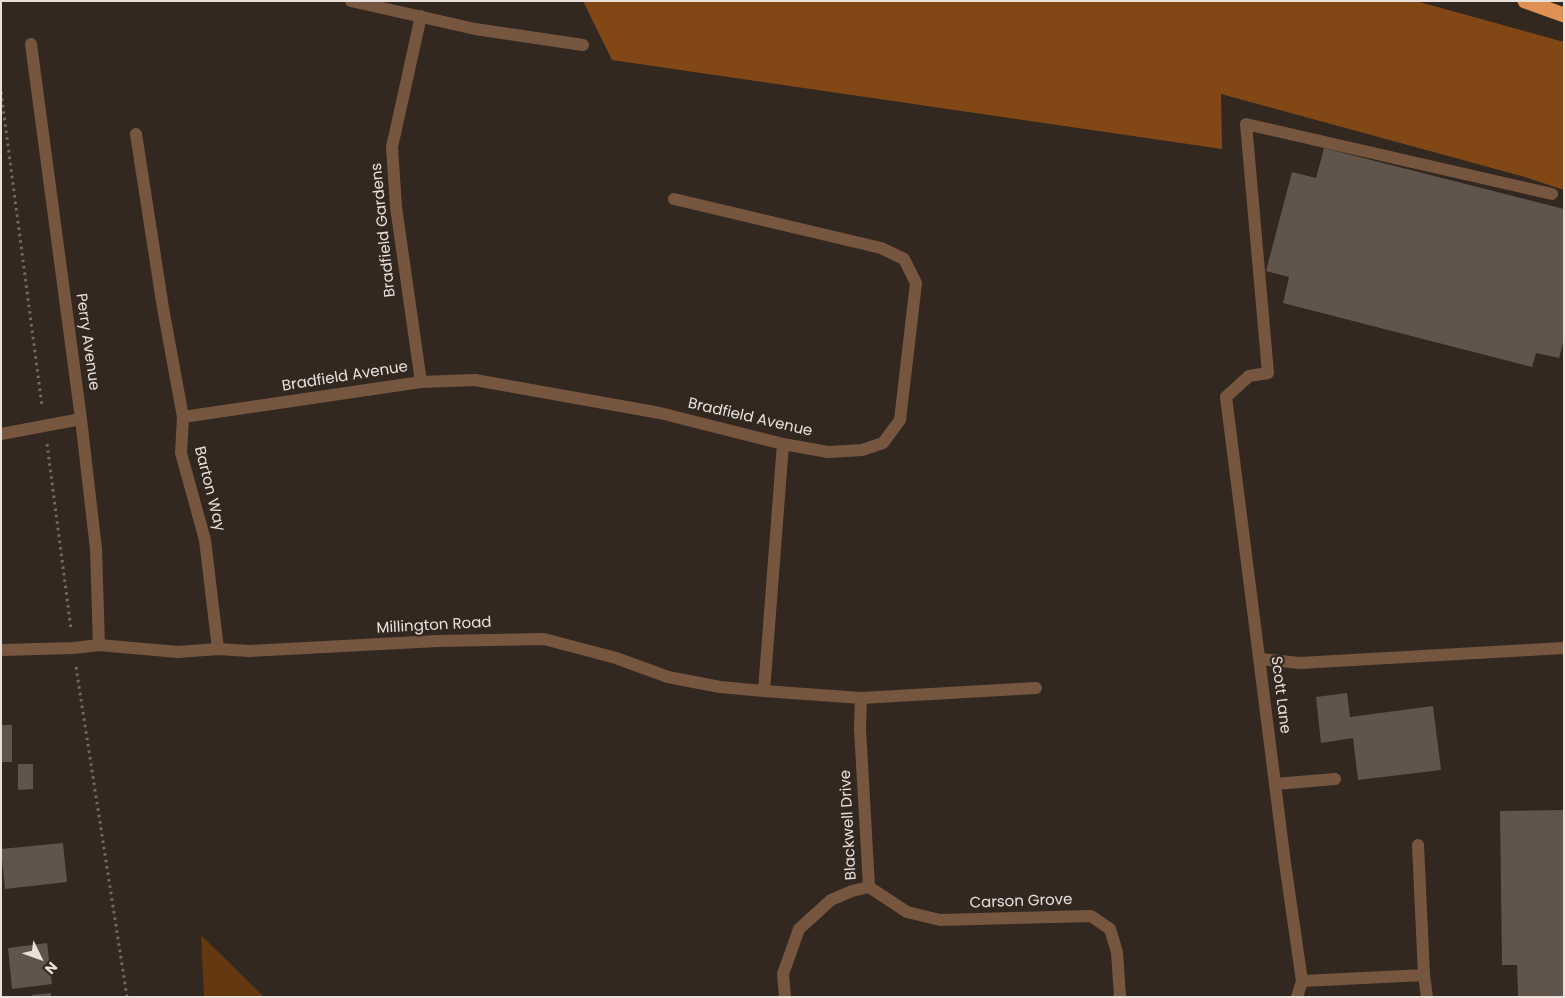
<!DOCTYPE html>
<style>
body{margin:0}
#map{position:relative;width:1565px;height:998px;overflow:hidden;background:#322820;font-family:Poppins,sans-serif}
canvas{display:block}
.frame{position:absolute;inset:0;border:2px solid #e7e0db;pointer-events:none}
.north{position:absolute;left:15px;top:933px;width:50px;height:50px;-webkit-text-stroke:4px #322820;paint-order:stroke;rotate:132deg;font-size:14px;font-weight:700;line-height:20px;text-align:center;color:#e7e0db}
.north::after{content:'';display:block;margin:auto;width:18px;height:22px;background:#e7e0db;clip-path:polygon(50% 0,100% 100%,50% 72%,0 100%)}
</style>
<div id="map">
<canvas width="1565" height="998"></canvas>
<div class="frame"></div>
<div class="north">N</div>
</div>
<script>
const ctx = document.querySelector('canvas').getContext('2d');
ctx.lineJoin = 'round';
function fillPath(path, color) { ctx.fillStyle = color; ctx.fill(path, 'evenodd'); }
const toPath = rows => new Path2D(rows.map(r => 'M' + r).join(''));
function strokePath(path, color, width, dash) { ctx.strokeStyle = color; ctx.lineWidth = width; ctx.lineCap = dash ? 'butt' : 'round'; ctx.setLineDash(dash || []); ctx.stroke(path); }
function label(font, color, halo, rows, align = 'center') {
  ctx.font = font + ' Poppins,sans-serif'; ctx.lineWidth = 4.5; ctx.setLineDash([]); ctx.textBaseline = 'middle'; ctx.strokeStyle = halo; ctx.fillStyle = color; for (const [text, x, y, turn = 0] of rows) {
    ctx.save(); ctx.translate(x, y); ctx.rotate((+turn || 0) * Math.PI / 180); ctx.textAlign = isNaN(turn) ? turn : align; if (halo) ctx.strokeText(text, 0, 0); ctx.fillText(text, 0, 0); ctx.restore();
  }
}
const green = toPath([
 [201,935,264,997,204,997]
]);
const forest = toPath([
 [583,1,1416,1,1564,42,1564,190,1525,177,1221,94,1222,149,612,60]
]);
const building = toPath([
 [1324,148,1564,209,1564,339,1559,358,1536,353,1532,367,1283,303,1289,277,1266,271,1292,172,1316,178],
 [1347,693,1350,717,1433,706,1441,770,1358,780,1353,738,1321,743,1316,697],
 [1,725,12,725,12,762,1,762],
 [18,764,33,764,33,789,18,790],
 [1564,810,1564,997,1518,997,1517,965,1502,965,1500,811],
 [63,843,67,882,5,889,1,849],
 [47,943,52,984,12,989,8,948],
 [51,993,51,997,32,997,32,995]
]);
const path = toPath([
 [1,92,42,406],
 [47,444,71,629],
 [76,667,127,997]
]);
const lane = toPath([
 [136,134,163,308,183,417,181,453,205,540,218,649],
 [1226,397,1249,376,1268,373,1246,124,1552,194],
 [183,417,421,382,475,380,660,413,783,444],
 [1,650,74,648,99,645,178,652,218,649,249,651,437,641,544,639,616,658,668,677,720,687,764,691],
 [1260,659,1300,663,1564,648],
 [1275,784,1335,779],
 [1424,975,1427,997],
 [1302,981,1424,975,1418,845]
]);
const street = toPath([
 [351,1,475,29,583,45],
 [421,16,392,147,396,207,421,382],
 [31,44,81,419,96,549,99,645],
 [674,199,881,248,904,259,916,283,900,420,883,443,862,450,828,452,783,444,764,691,861,698,1036,688],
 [1226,397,1285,863,1302,981,1297,997],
 [1,434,81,419],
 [861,698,860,729,869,887],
 [869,887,907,912,940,920,1091,916,1110,929,1117,952,1120,997],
 [785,997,783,974,799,929,831,900,852,891,869,887]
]);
const highway = toPath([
 [1525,1,1564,15]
]);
const streetNames = [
 ["Bradfield Gardens",384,230,-96],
 ["Perry Avenue",87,342,82],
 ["Bradfield Avenue",345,377,-9],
 ["Bradfield Avenue",750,418,13],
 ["Barton Way",209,489,76],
 ["Millington Road",434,626,-3],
 ["Scott Lane",1280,695,83],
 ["Blackwell Drive",849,825,-93],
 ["Carson Grove",1021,902,-2]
];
fillPath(green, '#653810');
fillPath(forest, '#814816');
fillPath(building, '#60544b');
strokePath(path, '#736a63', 3, [2.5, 4]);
strokePath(lane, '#77563f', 12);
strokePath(street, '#77563f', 12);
strokePath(highway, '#e09053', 15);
label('15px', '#e7e0db', '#322820', streetNames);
</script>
